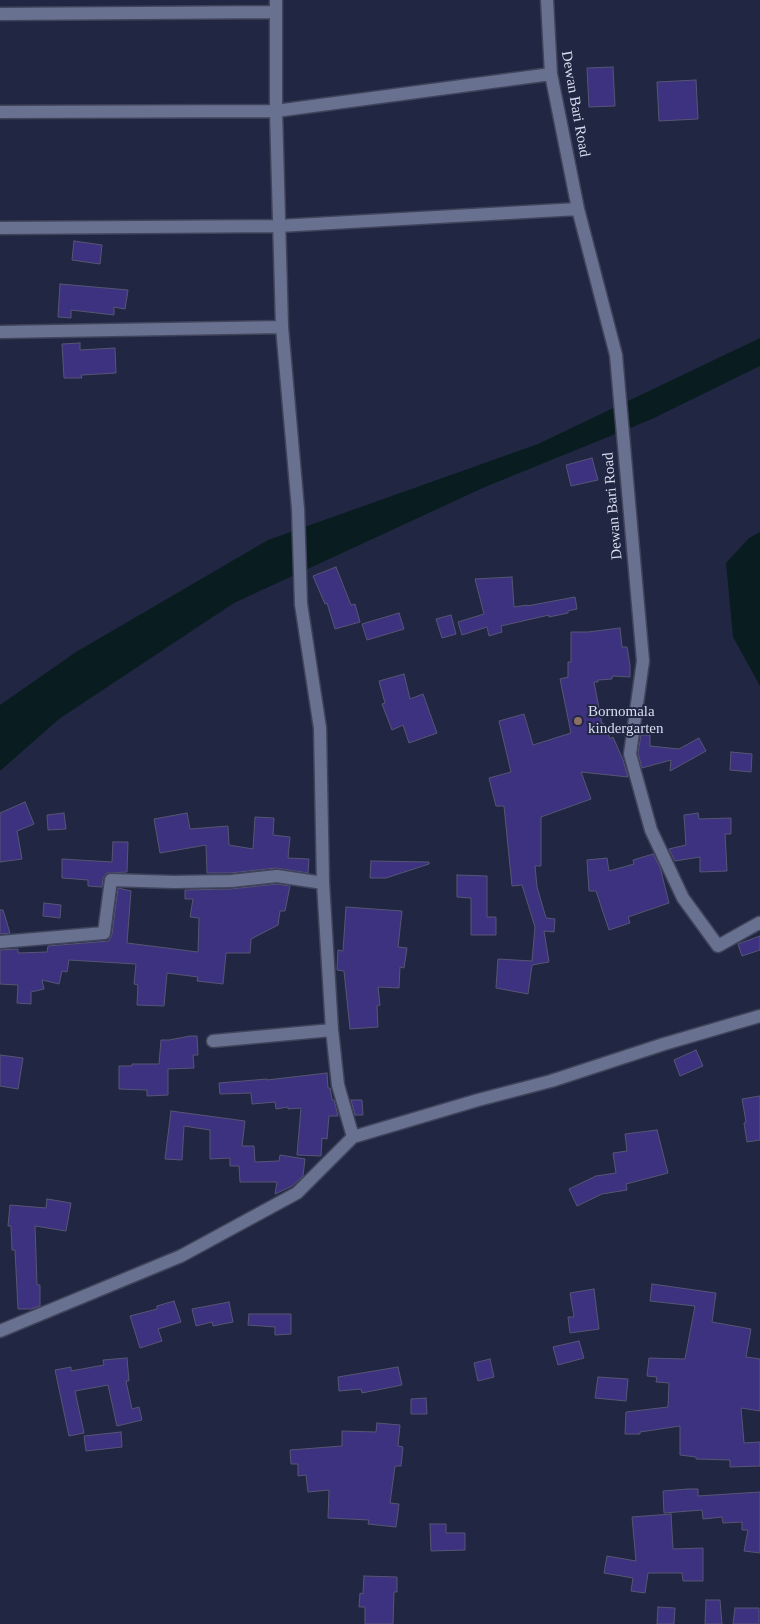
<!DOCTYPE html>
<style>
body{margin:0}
canvas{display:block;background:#212742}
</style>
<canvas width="760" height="1624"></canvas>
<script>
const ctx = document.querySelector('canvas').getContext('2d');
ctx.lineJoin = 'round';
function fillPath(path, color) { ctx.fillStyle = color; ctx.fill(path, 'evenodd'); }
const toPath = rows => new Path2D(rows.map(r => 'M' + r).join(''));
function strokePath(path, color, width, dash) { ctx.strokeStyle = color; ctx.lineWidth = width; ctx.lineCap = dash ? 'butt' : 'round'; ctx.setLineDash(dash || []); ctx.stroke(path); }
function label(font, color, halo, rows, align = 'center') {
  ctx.font = font + ' "Times New Roman",serif'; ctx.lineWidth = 4; ctx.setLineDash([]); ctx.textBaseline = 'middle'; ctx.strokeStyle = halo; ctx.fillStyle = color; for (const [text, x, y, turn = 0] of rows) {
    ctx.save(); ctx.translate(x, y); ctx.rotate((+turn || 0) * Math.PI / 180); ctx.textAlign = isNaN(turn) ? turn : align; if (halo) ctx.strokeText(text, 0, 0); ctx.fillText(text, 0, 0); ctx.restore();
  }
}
const water = toPath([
 [760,338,760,366,652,419,485,487,234,603,59,719,0,771,0,705,76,652,268,540,538,444],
 [760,532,760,686,733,637,726,563,749,538]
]);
const building = toPath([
 [613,67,615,106,589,107,587,68,613,67],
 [696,80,698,119,659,121,657,82,696,80],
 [74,241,102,245,100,264,72,260,74,241],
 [60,284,128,290,125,309,114,307,114,315,71,310,71,318,58,317,60,284],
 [80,343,80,350,115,348,116,373,81,375,82,378,64,378,62,344,80,343],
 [592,458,598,480,571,486,566,465,592,458],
 [336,567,351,605,355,604,360,622,335,629,327,603,325,604,313,576,336,567],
 [512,577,514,607,527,605,527,606,575,597,577,609,568,611,568,613,549,617,549,615,501,626,502,632,489,636,487,627,462,635,458,622,484,614,475,579,512,577],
 [399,613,404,629,367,640,362,624,399,613],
 [451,615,456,634,442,638,436,619,451,615],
 [620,628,622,647,627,647,630,665,630,677,612,676,612,679,598,680,598,682,594,682,602,724,605,724,610,739,613,737,623,760,628,777,581,772,591,799,541,817,541,866,535,866,537,887,546,918,555,919,554,932,544,931,549,962,532,965,528,994,496,988,498,959,532,961,535,927,522,885,512,886,504,806,496,806,489,778,511,772,499,721,524,714,533,745,571,733,560,679,568,677,568,662,571,662,571,632,588,632,620,628],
 [404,674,410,699,423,694,437,733,409,743,403,725,392,730,382,704,385,703,379,681,404,674],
 [641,735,650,735,650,746,679,749,699,738,706,751,670,771,671,760,642,768,638,753,641,735],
 [731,752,752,754,751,772,730,770,731,752],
 [25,802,34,824,17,831,22,859,0,862,0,813,25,802],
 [64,813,66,829,48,830,47,815,64,813],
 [187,813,190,829,228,826,229,845,253,849,255,817,274,818,273,835,290,837,288,858,309,859,308,873,276,868,230,873,207,873,206,845,160,853,154,819,187,813],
 [698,813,699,819,731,818,731,834,725,834,727,871,700,872,700,857,675,861,669,849,686,845,684,815,698,813],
 [113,842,128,842,127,872,107,873,103,878,102,887,88,886,88,880,62,878,62,859,112,862,113,842],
 [653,854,660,867,669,903,628,917,630,923,609,930,596,891,589,891,587,860,607,858,609,871,634,864,633,860,653,854],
 [371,861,429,862,429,864,386,878,370,878,371,861],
 [457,875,487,876,487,917,496,917,496,935,471,935,471,898,457,897,457,875],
 [277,884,290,886,285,911,280,911,278,925,251,939,250,953,226,953,223,984,197,981,198,977,167,973,164,1006,137,1005,138,985,134,984,136,964,69,960,67,972,62,971,59,984,42,980,44,989,31,992,31,1004,17,1003,18,985,0,984,0,950,18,949,18,953,47,952,48,946,109,941,112,934,118,888,131,891,127,943,198,952,199,918,190,917,193,899,185,899,185,890,231,889,277,884],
 [44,903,61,905,60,918,43,916,44,903],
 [346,907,402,911,398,947,407,948,404,968,400,967,399,988,378,987,380,1005,377,1006,378,1027,350,1029,344,971,337,970,338,950,343,951,346,907],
 [0,910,3,910,10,933,0,934,0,910],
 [760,936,760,950,742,956,738,944,760,936],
 [190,1036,197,1036,198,1055,193,1055,194,1068,168,1069,168,1095,147,1096,147,1090,119,1089,119,1066,132,1066,132,1064,159,1064,161,1040,169,1040,190,1036],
 [696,1050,703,1066,680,1076,674,1060,696,1050],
 [0,1055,23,1058,18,1089,0,1086,0,1055],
 [327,1073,328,1088,330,1088,332,1100,334,1100,338,1116,329,1116,327,1139,322,1138,321,1156,297,1155,301,1108,288,1109,288,1107,276,1109,275,1102,252,1104,251,1093,220,1094,219,1083,267,1079,267,1080,327,1073],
 [760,1096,760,1140,747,1142,744,1123,746,1122,742,1099,760,1096],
 [351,1100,362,1100,363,1115,355,1115,351,1100],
 [171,1111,245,1121,242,1146,254,1146,255,1162,279,1161,280,1155,305,1159,303,1176,292,1186,275,1194,277,1182,240,1182,239,1166,230,1166,230,1158,210,1159,210,1130,184,1126,182,1160,165,1159,171,1111],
 [657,1130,668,1173,626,1184,627,1190,602,1194,577,1206,569,1189,596,1176,616,1173,613,1153,627,1151,625,1134,657,1130],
 [47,1199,71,1203,66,1231,35,1226,37,1285,40,1285,40,1306,31,1309,18,1309,15,1250,12,1250,11,1226,8,1226,10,1205,46,1208,47,1199],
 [652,1284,716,1293,712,1322,751,1329,746,1357,760,1359,760,1411,741,1408,744,1443,760,1442,760,1466,730,1467,730,1460,696,1459,696,1457,680,1455,680,1426,640,1432,640,1434,625,1434,626,1412,668,1407,669,1383,656,1382,657,1377,647,1376,649,1358,685,1359,695,1306,650,1301,652,1284],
 [594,1289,599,1329,570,1333,568,1317,574,1317,570,1293,594,1289],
 [174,1301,181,1322,158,1329,162,1341,140,1348,130,1316,157,1309,157,1306,174,1301],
 [229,1302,233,1322,213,1326,212,1322,196,1326,192,1309,229,1302],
 [249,1314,291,1314,291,1334,275,1335,275,1327,248,1325,249,1314],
 [579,1341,584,1358,558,1365,553,1347,579,1341],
 [127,1358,129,1381,126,1381,132,1409,139,1407,142,1420,117,1426,108,1385,75,1391,84,1433,69,1436,55,1370,71,1367,71,1371,104,1365,103,1360,127,1358],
 [490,1359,494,1377,478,1381,474,1363,490,1359],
 [398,1367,402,1385,362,1393,361,1389,339,1391,338,1377,398,1367],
 [598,1377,628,1379,626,1401,595,1398,598,1377],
 [426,1398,427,1414,411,1414,411,1399,426,1398],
 [377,1423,400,1425,398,1446,403,1447,401,1466,395,1466,390,1503,399,1504,396,1527,368,1524,369,1520,328,1518,329,1490,308,1492,306,1475,298,1476,298,1464,291,1464,290,1450,342,1446,342,1431,376,1432,377,1423],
 [121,1432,122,1447,86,1451,84,1436,121,1432],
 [688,1489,698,1489,698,1496,760,1492,760,1553,744,1551,748,1530,742,1530,742,1522,723,1523,722,1517,703,1519,702,1510,664,1513,663,1491,688,1489],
 [671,1514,673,1549,703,1548,703,1581,683,1581,682,1573,648,1573,645,1593,631,1591,633,1578,604,1573,607,1556,636,1561,632,1517,671,1514],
 [430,1524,446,1524,446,1533,465,1533,465,1550,431,1551,430,1524],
 [364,1576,397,1577,397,1592,394,1592,393,1624,365,1624,365,1607,359,1607,360,1593,363,1594,364,1576],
 [706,1600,720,1600,722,1624,705,1624,706,1600],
 [658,1607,675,1608,674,1624,657,1624,658,1607],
 [735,1608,759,1608,759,1624,733,1624,735,1608]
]);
const street = toPath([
 [276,0,276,111,282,327,298,509],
 [547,0,551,74,578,209,616,355,643,661,630,754,651,830,683,898,718,946,759,923,760,924],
 [0,14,276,12],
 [0,112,276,111,551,74],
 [0,228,279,226,578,209],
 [0,332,282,327],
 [301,604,320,728,323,883,332,1030,338,1085,353,1137],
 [0,942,104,933,111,880,174,882,231,881,277,876,323,883],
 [213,1041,332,1030],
 [0,1331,181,1256,297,1193,353,1137,478,1100,551,1081,664,1044,760,1016]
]);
const secondary = toPath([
 [298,509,301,604]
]);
const markers = [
 [578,721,5,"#8d6e63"]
];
const streetNames = [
 ["Dewan Bari Road",575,104,80],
 ["Dewan Bari Road",613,506,-95]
];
const poiNames = [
 ["Bornomala",588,712],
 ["kindergarten",588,729]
];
fillPath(water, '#091c1f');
fillPath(building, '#3d327f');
strokePath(building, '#565574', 1);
strokePath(street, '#40445b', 15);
strokePath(secondary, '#40445b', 15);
strokePath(street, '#697191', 12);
strokePath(secondary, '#697191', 12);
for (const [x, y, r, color] of markers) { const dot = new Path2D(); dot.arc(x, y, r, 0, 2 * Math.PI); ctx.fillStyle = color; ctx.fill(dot); strokePath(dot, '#212742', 2); }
label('15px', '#d7dcee', '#212742', streetNames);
label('15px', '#d7dcee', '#212742', poiNames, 'left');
</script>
